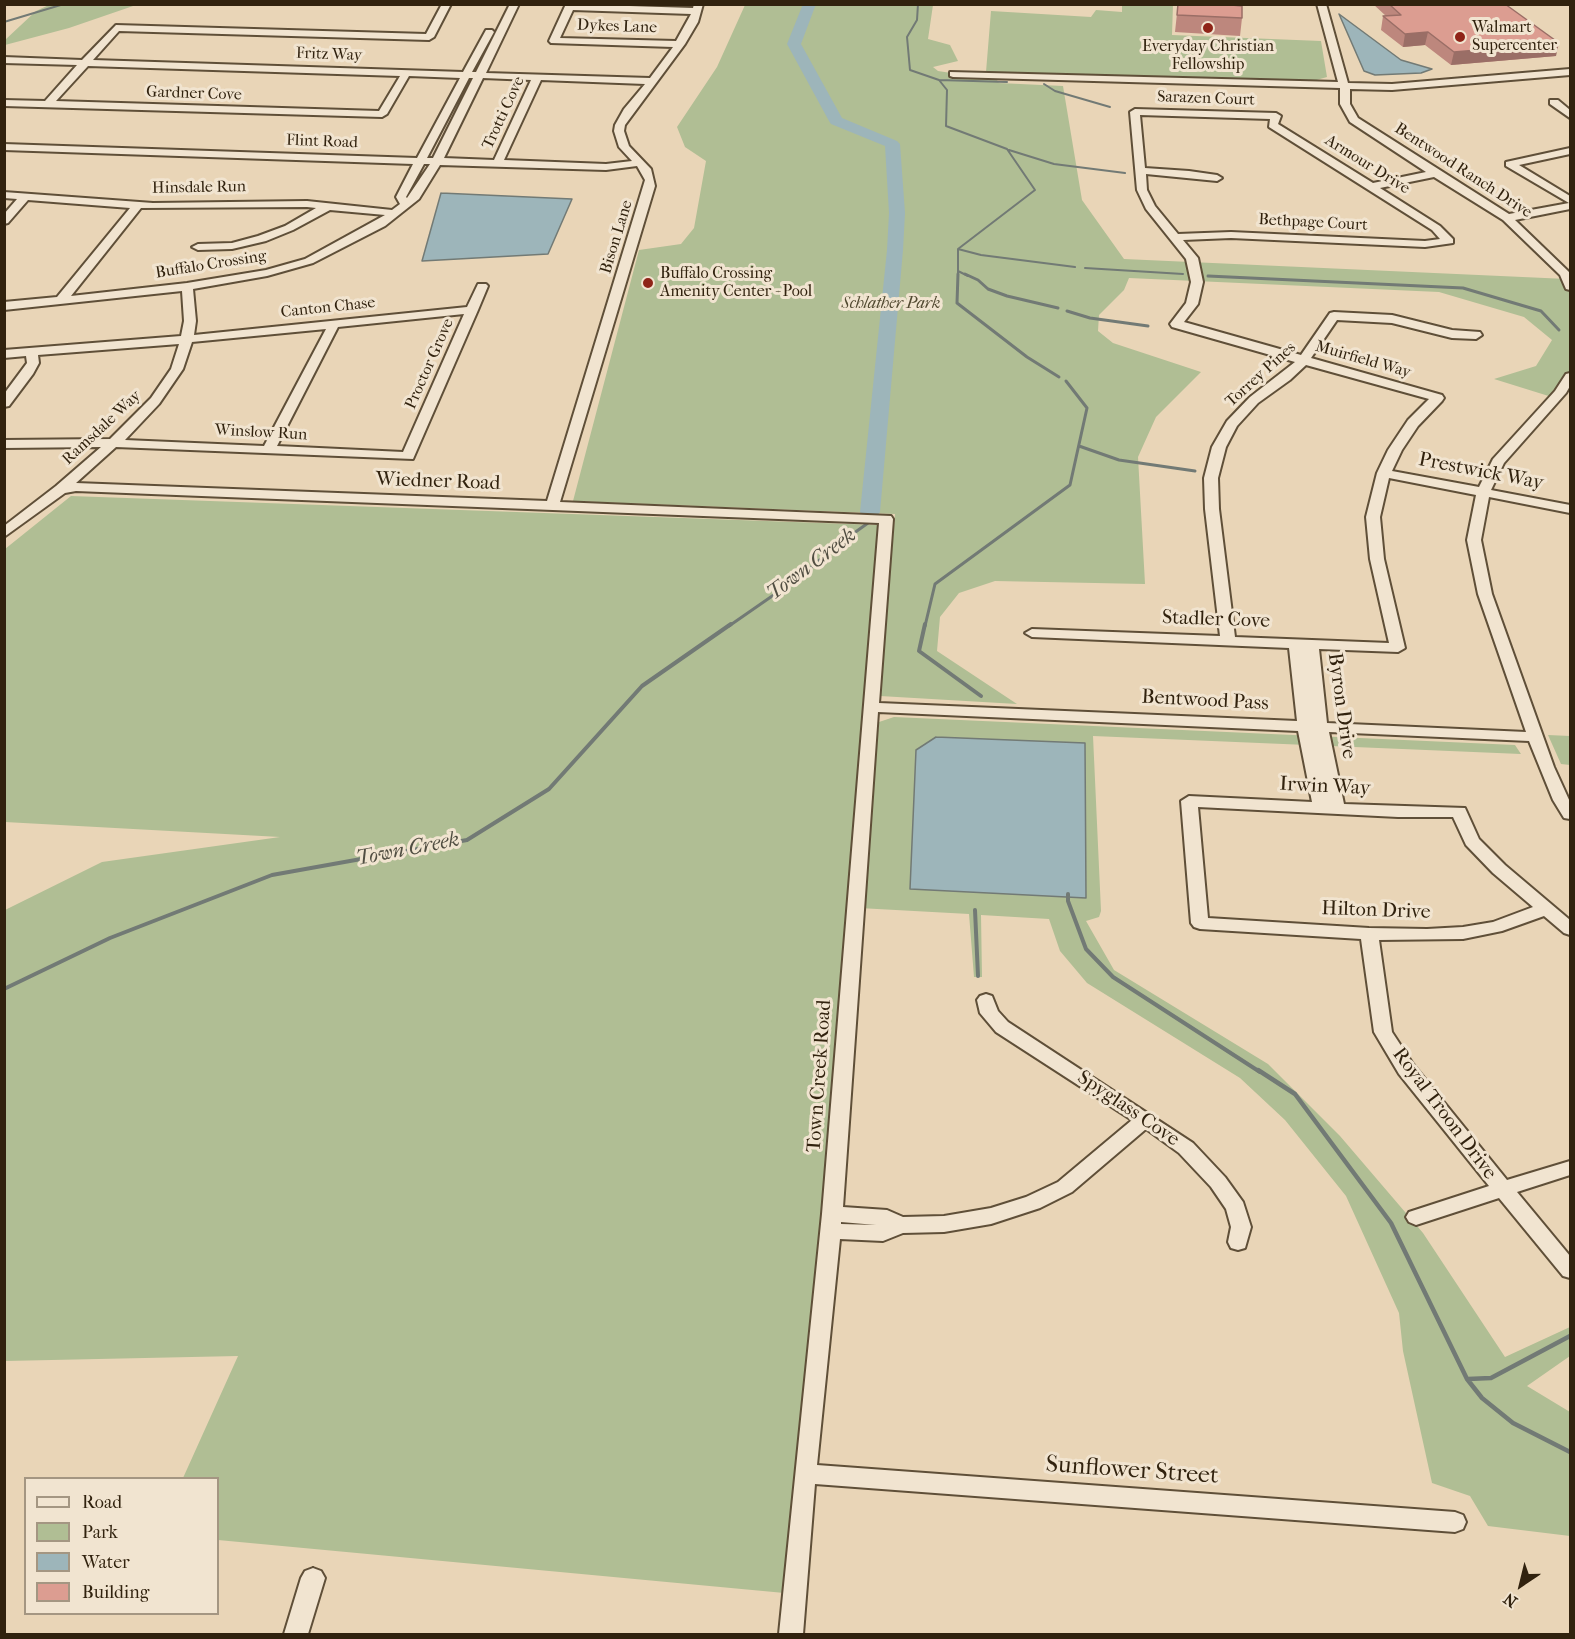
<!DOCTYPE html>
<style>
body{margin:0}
#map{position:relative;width:1575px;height:1639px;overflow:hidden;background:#e9d5b7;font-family:"IM FELL French Canon",serif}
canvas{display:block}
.frame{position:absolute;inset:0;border:6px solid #31220e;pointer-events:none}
.legend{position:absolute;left:24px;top:1477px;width:195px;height:138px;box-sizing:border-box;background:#f1e4d0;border:2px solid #a49682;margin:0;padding:8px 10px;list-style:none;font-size:18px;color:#31220e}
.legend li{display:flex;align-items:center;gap:12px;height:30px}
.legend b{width:30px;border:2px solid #a49682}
.north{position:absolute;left:1491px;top:1555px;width:60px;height:60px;-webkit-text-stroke:4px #f1e4d0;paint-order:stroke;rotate:215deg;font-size:16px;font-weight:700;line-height:24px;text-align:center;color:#31220e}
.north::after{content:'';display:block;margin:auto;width:21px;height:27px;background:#31220e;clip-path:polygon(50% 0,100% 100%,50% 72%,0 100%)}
</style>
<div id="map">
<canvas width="1575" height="1639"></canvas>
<div class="frame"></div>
<ul class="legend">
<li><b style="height:8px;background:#f1e4d0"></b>Road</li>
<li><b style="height:16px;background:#b0be94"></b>Park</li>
<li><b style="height:16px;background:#9db5ba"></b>Water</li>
<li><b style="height:16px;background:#dc9d91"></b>Building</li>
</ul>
<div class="north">N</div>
</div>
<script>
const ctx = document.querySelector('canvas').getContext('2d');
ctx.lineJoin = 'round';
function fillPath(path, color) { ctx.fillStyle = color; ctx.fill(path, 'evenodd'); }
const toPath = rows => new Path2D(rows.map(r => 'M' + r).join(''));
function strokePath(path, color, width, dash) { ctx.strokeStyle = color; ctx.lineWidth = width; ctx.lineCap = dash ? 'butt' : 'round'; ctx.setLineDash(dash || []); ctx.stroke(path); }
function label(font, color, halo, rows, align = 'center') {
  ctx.font = font + ' "IM FELL French Canon",serif'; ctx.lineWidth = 6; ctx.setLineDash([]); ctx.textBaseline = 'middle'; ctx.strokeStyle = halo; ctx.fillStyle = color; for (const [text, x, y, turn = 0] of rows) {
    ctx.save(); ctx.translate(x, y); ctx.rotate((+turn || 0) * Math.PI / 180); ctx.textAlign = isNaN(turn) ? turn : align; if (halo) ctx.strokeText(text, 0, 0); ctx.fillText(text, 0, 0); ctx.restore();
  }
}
const green = toPath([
 [1173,4,1172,35,1321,41,1327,77,1313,81,1257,81,986,72,991,11,1091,17,1096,10,1122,12,1122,5],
 [49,5,49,4,136,5,69,28,5,45,5,40,36,11],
 [745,5,933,5,928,39,950,45,958,61,933,67,938,71,997,80,999,83,1063,86,1082,200,1124,259,1567,279,1570,287,1570,377,1555,398,1494,379,1536,366,1552,340,1524,317,1439,292,1129,278,1124,290,1099,315,1098,331,1113,343,1201,372,1156,417,1138,457,1145,584,995,581,959,593,940,617,937,651,1017,704,880,696,895,514,573,501,639,250,681,244,694,228,706,161,685,147,677,127,717,67],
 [71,496,878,525,795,1594,218,1540,218,1478,183,1478,238,1356,5,1361,5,910,102,862,280,837,5,822,5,549],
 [894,717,1515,745,1521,754,1093,736,1101,911,1099,917,1086,921,1114,970,1268,1064,1340,1136,1423,1233,1505,1357,1570,1327,1570,1356,1527,1386,1570,1412,1570,1536,1488,1526,1470,1496,1432,1483,1403,1351,1399,1313,1346,1196,1285,1120,1240,1078,1087,983,1060,951,1049,919,981,915,982,977,974,977,969,914,859,908,879,722],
 [1548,735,1570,736,1570,765,1561,764]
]);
const water = toPath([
 [1339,14,1401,60,1432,69,1421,73,1375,75,1364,71,1339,14],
 [441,193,572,199,548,254,422,261,441,193],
 [936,737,1085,743,1086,898,910,889,916,750,936,737]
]);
const streamFar3 = toPath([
 [918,4,917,20,907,37,910,70,939,80,947,90,946,126,1007,149,1035,190,958,249,958,276],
 [4,22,64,4],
 [939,80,1007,82],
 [1044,84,1055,91,1110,107],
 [1009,150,1054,164,1125,173],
 [958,249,981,255,1075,267],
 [1085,268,1183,274],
 [958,271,968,276]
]);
const streamFar2 = toPath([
 [958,274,957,303,1027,357,1059,377],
 [965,274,978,280,988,289,1007,296,1058,308],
 [1208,276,1463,288,1541,311,1559,330],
 [1067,311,1090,318,1148,326],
 [1079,446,1119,460,1195,471],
 [729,626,801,576,836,546,868,523],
 [925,626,935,584,1070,485,1087,408,1066,381]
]);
const streamFar1 = toPath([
 [925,624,919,651,981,696],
 [1068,894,1068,901,1086,949,1113,977,1260,1072],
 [975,910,978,976],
 [4,989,110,938,272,875,467,840,549,789,642,686,731,624]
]);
const stream = toPath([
 [1258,1070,1295,1094,1391,1223,1467,1379,1482,1398,1513,1423,1570,1452],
 [1468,1379,1491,1378,1570,1336]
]);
const river = toPath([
 [803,4,816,4,801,44,842,118,897,141,900,144,905,213,903,250,880,512,877,516,870,518,863,516,860,512,887,250,889,213,885,146,831,124,829,121,787,44,803,4]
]);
const minor = toPath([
 [442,4,451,4,434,37,429,40,119,31,93,60,463,72,486,30,492,30,494,32,472,72,476,72,510,4,519,4,486,73,650,78,673,47,551,43,549,41,566,4,693,8,694,4,703,4,698,22,685,44,625,125,624,131,629,146,651,169,655,186,560,502,891,516,893,519,879,703,1297,721,1289,648,1032,637,1025,633,1032,629,1220,636,1205,509,1204,478,1212,447,1227,421,1250,397,1295,362,1172,327,1170,324,1186,303,1191,282,1186,259,1146,209,1137,190,1130,112,1135,109,1276,113,1281,116,1278,124,1373,183,1426,172,1350,122,1340,104,1340,88,953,77,950,76,950,72,1338,82,1317,4,1326,4,1348,83,1392,84,1570,69,1570,75,1392,90,1350,89,1350,104,1358,118,1509,214,1569,203,1506,166,1506,162,1570,148,1570,154,1519,165,1570,196,1570,209,1515,220,1569,272,1570,290,1566,289,1560,275,1503,220,1434,177,1380,188,1440,226,1453,239,1453,243,1425,247,1231,238,1183,240,1198,258,1203,282,1198,304,1184,322,1301,355,1330,313,1334,312,1392,315,1452,330,1480,332,1482,335,1476,339,1452,338,1392,323,1337,320,1311,358,1442,395,1444,398,1442,401,1418,426,1402,450,1392,471,1479,487,1493,459,1555,391,1566,374,1570,373,1570,386,1566,393,1504,463,1491,490,1570,505,1570,513,1489,497,1481,540,1492,594,1554,767,1570,802,1570,819,1564,818,1553,800,1529,741,1329,732,1344,804,1465,808,1479,839,1505,865,1570,920,1570,935,1564,933,1544,916,1502,931,1463,939,1379,940,1392,1032,1413,1064,1507,1180,1570,1161,1570,1175,1517,1192,1570,1256,1570,1278,1563,1276,1499,1198,1416,1225,1409,1222,1406,1217,1409,1212,1489,1186,1399,1074,1374,1032,1361,939,1200,929,1194,927,1191,923,1181,801,1189,796,1312,802,1298,731,878,712,843,1207,887,1210,903,1217,944,1216,991,1208,1026,1197,1058,1182,1132,1120,996,1032,980,1013,977,1000,980,996,986,994,992,996,998,1011,1008,1022,1193,1143,1225,1177,1243,1202,1251,1227,1245,1248,1238,1250,1231,1248,1228,1242,1231,1227,1226,1209,1211,1187,1179,1153,1146,1129,1072,1192,1040,1208,991,1224,944,1232,903,1233,883,1241,840,1239,817,1465,1455,1512,1463,1515,1466,1522,1463,1529,1455,1532,815,1484,803,1634,779,1634,822,1214,879,523,76,491,65,493,4,537,4,526,56,486,101,447,4,448,4,440,110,439,151,398,171,369,179,344,38,355,39,363,33,374,9,406,4,407,4,394,27,363,26,356,4,358,4,350,181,336,184,321,182,291,4,310,4,302,57,297,130,208,28,200,8,223,4,224,4,214,17,199,4,198,4,192,153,203,307,201,392,210,400,204,396,197,413,164,4,150,4,144,417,158,460,78,409,76,387,114,382,117,4,106,4,100,45,101,77,65,4,63,4,57,82,60,116,25,426,34,442,4],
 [573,10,691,14,676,41,560,38,573,10],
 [88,66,400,76,379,111,56,101,88,66],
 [469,78,473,78,433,158,427,158,469,78],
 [483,78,531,80,494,160,444,158,483,78],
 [541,80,645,84,624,109,615,125,614,131,619,147,632,161,606,164,504,160,541,80],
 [1140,115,1270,119,1269,127,1432,230,1440,239,1425,241,1231,232,1178,234,1155,206,1147,190,1146,174,1217,181,1222,178,1217,175,1189,171,1145,168,1140,115],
 [424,164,430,164,407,198,406,197,424,164],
 [440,165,606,170,637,166,645,180,547,501,76,483,116,447,413,459,478,310,488,286,486,284,478,284,467,307,194,335,196,321,193,289,267,276,313,263,385,226,419,199,440,165],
 [307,207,316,208,285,226,258,236,232,243,198,244,192,247,198,250,232,249,266,241,293,230,330,210,385,215,305,259,266,270,187,283,71,296,141,208,307,207],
 [464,314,403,452,277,446,338,327,464,314],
 [326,329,264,446,125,440,159,404,183,369,192,342,326,329],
 [1306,365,1429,399,1408,420,1388,450,1377,473,1366,517,1370,559,1389,643,1235,637,1219,509,1218,478,1226,447,1237,426,1258,403,1290,380,1306,365],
 [1389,478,1476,495,1467,540,1478,594,1526,732,1327,723,1319,649,1398,652,1405,648,1384,559,1380,517,1389,478],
 [1198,807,1398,817,1453,817,1466,845,1493,873,1533,907,1493,922,1463,927,1427,929,1369,928,1208,918,1198,807],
 [841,1222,876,1225,841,1224,841,1222],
 [1550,100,1558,100,1570,110,1570,118,1550,104,1550,100],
 [313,1568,321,1571,325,1578,308,1634,284,1634,301,1578,305,1571,313,1568]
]);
const wall = toPath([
 [1178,4,1242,18,1240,36,1175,32],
 [1373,4,1505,4,1556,56,1451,65,1425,45,1403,47,1381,30,1383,16,1386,16]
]);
const shadedWall = toPath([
 [1428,32,1425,45,1403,47,1405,34],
 [1559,43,1556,56,1451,65,1454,52]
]);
const building = toPath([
 [1178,4,1221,4,1242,6,1242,18,1177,15,1178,4],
 [1389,4,1505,4,1559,43,1454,52,1428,32,1405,34,1383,16,1401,15,1389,4]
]);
const markers = [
 [1208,28,6,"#8f2418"],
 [1460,37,6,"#8f2418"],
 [648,283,6,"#8f2418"]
];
const farStreetnames = [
 ["Dykes Lane",617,27,2],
 ["Fritz Way",329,55,2],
 ["Gardner Cove",194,94,2],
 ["Sarazen Court",1206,99,2],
 ["Trotti Cove",504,113,-65],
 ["Flint Road",322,142,2],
 ["Armour Drive",1367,165,32],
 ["Bentwood Ranch Drive",1463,171,33],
 ["Hinsdale Run",199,188,-1],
 ["Bethpage Court",1313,223,3],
 ["Bison Lane",617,237,-73],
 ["Buffalo Crossing",211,265,-9],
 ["Canton Chase",328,308,-6],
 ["Muirfield Way",1363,360,16],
 ["Proctor Grove",430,364,-66],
 ["Torrey Pines",1261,375,-42],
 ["Ramsdale Way",102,428,-43],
 ["Winslow Run",261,433,3]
];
const farPoinames = [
 ["Walmart",1472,28],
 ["Supercenter",1472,46],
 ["Everyday Christian",1208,47,"center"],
 ["Fellowship",1208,65,"center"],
 ["Buffalo Crossing",660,274],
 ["Amenity Center - Pool",660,292]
];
const farParknames = [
 ["Schlather Park",891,304]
];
const streetNames = [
 ["Prestwick Way",1481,472,11],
 ["Wiedner Road",438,482,2],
 ["Stadler Cove",1216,620,2],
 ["Bentwood Pass",1205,701,3],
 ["Byron Drive",1341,706,82],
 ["Irwin Way",1325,787,3],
 ["Hilton Drive",1376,911,2],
 ["Town Creek Road",820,1076,-86],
 ["Spyglass Cove",1128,1109,34],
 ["Royal Troon Drive",1444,1114,53]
];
const waterNames = [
 ["Town Creek",812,565,-37],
 ["Town Creek",408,850,-11]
];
const nearStreetnames = [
 ["Sunflower Street",1132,1471,4]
];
fillPath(green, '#b0be94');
fillPath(water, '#9db5ba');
strokePath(water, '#727a75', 1.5);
strokePath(streamFar3, '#727a75', 2);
strokePath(streamFar2, '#727a75', 3);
strokePath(streamFar1, '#727a75', 4);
strokePath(stream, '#727a75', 4.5);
fillPath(river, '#9db5ba');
strokePath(minor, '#5f4f38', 4);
fillPath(minor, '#f1e4d0');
fillPath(wall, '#bd877d');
fillPath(shadedWall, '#9a6e66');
fillPath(building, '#dc9d91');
strokePath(building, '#9a6e66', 1.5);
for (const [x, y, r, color] of markers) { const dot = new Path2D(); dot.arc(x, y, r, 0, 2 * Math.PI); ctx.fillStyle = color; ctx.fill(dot); strokePath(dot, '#f1e4d0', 2); }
label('16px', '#31220e', '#f1e4d0', farStreetnames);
label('16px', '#31220e', '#f1e4d0', farPoinames, 'left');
label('italic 16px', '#514930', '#f1e4d0', farParknames);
label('20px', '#31220e', '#f1e4d0', streetNames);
label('italic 21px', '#514e42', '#f1e4d0', waterNames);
label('24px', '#31220e', '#f1e4d0', nearStreetnames);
</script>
